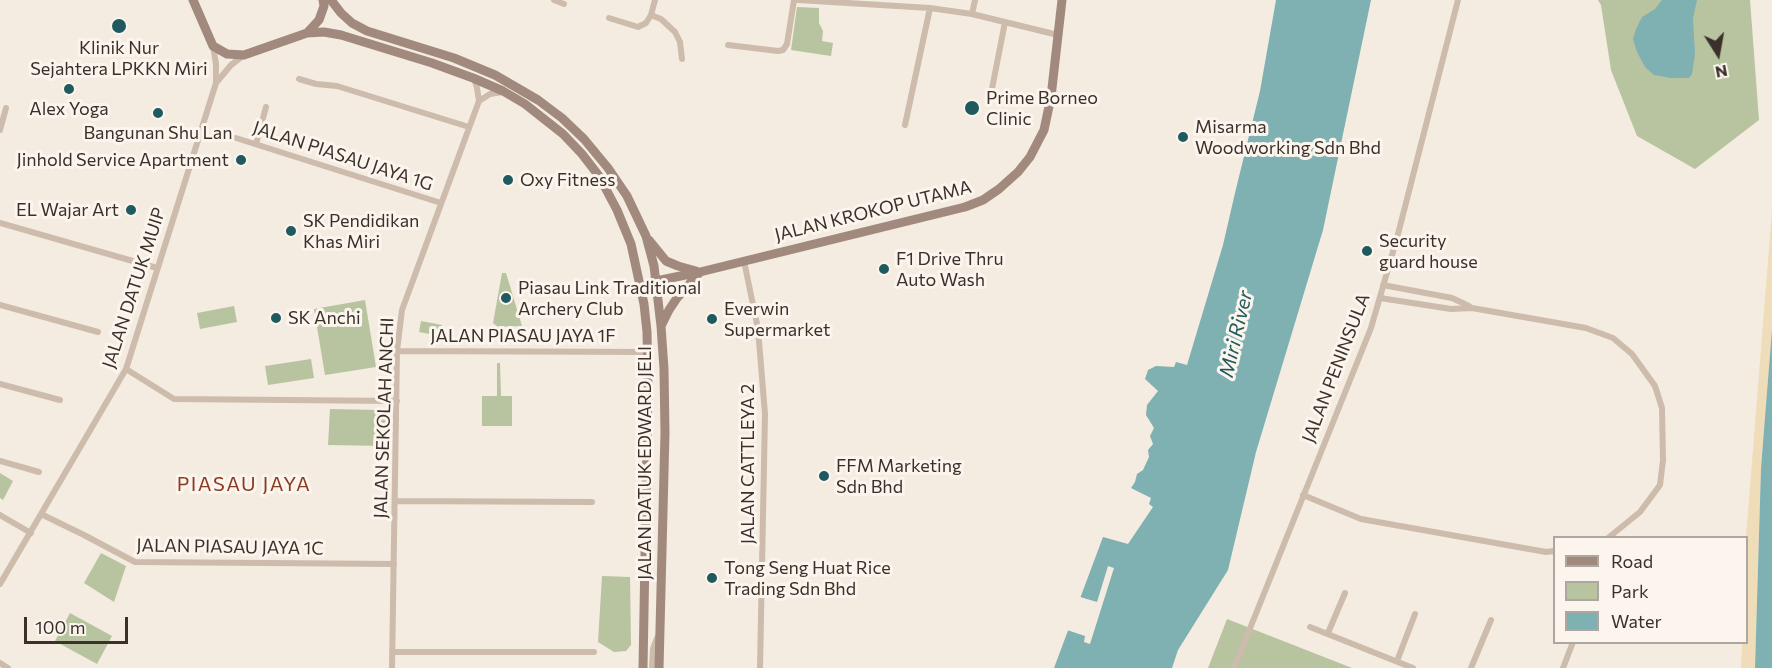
<!DOCTYPE html>
<style>
body{margin:0}
#map{position:relative;width:1772px;height:668px;overflow:hidden;background:#f4ebe1;font-family:Commissioner,sans-serif}
canvas{display:block}
.legend{position:absolute;left:1553px;top:536px;width:195px;height:108px;box-sizing:border-box;background:#fbf5ee;border:2px solid #aea6a0;margin:0;padding:8px 10px;list-style:none;font-size:18px;color:#3b302b}
.legend li{display:flex;align-items:center;gap:12px;height:30px}
.legend b{width:30px;border:2px solid #aea6a0}
.north{position:absolute;left:1688px;top:24px;width:60px;height:60px;-webkit-text-stroke:4px #fbf5ee;paint-order:stroke;rotate:169deg;font-size:16px;font-weight:700;line-height:24px;text-align:center;color:#3b302b}
.north::after{content:'';display:block;margin:auto;width:21px;height:27px;background:#3b302b;clip-path:polygon(50% 0,100% 100%,50% 72%,0 100%)}
.scale{position:absolute;left:24px;top:617px;width:104px;height:27px;box-sizing:border-box;border:3px solid #3b302b;border-top:0;padding-left:8px;font-size:18px;line-height:21px;white-space:nowrap;color:#3b302b;-webkit-text-stroke:4px #fbf5ee;paint-order:stroke}
</style>
<div id="map">
<canvas width="1772" height="668"></canvas>
<ul class="legend">
<li><b style="height:8px;background:#a18a7d"></b>Road</li>
<li><b style="height:16px;background:#b8c4a0"></b>Park</li>
<li><b style="height:16px;background:#7fb0b2"></b>Water</li>
</ul>
<div class="north">N</div>
<div class="scale">100 m</div>
</div>
<script>
const ctx = document.querySelector('canvas').getContext('2d');
ctx.lineJoin = 'round';
function fillPath(path, color) { ctx.fillStyle = color; ctx.fill(path, 'evenodd'); }
const toPath = rows => new Path2D(rows.map(r => 'M' + r).join(''));
function strokePath(path, color, width, dash) { ctx.strokeStyle = color; ctx.lineWidth = width; ctx.lineCap = dash ? 'butt' : 'round'; ctx.setLineDash(dash || []); ctx.stroke(path); }
function label(font, color, halo, rows, align = 'center') {
  ctx.font = font + ' Commissioner,sans-serif'; ctx.lineWidth = 6; ctx.setLineDash([]); ctx.textBaseline = 'middle'; ctx.strokeStyle = halo; ctx.fillStyle = color; for (const [text, x, y, turn = 0] of rows) {
    ctx.save(); ctx.translate(x, y); ctx.rotate((+turn || 0) * Math.PI / 180); ctx.textAlign = isNaN(turn) ? turn : align; if (halo) ctx.strokeText(text, 0, 0); ctx.fillText(text, 0, 0); ctx.restore();
  }
}
const green = toPath([
 [1598,0,1750,0,1759,120,1695,169,1637,136,1611,70,1601,5],
 [797,7,819,8,819,23,823,31,822,41,833,43,831,56,791,50],
 [502,273,506,273,522,326,498,327,493,323],
 [365,300,376,367,325,375,314,309],
 [234,306,237,322,200,329,197,313],
 [421,321,442,325,440,336,419,332],
 [311,359,314,378,268,385,265,366],
 [497,363,500,363,501,396,512,396,512,426,482,426,482,396,497,396],
 [330,409,379,410,388,422,386,446,328,445],
 [0,473,13,481,3,500,0,498],
 [101,553,126,566,114,602,84,583],
 [602,576,630,577,631,645,626,651,614,652,598,642],
 [70,613,112,636,97,664,55,641],
 [1227,619,1352,668,1208,668]
]);
const sand = toPath([
 [1772,211,1772,329,1761,468,1755,668,1741,668,1742,643,1746,642,1746,537]
]);
const water = toPath([
 [1276,0,1371,0,1323,230,1256,452,1228,570,1178,650,1172,668,1054,668,1103,537,1128,544,1153,507,1149,504,1151,498,1131,488,1135,482,1137,474,1143,470,1149,457,1148,450,1153,444,1150,436,1154,428,1146,415,1147,405,1158,391,1145,379,1148,370,1156,366,1174,367,1176,362,1187,365,1223,245,1235,193,1260,91],
 [1662,0,1697,0,1693,19,1695,54,1692,74,1689,78,1671,78,1654,75,1645,67,1637,52,1633,39,1636,29,1642,17,1655,9],
 [1772,329,1772,668,1755,668,1761,468]
]);
const pier = toPath([
 [1108,566,1114,568,1090,644,1084,642,1085,636,1064,629,1077,596,1097,602]
]);
const street = toPath([
 [554,0,564,4],
 [655,0,651,15,661,19,675,32,680,42,682,59],
 [798,0,930,8,972,14,1058,35],
 [972,14,975,0],
 [609,18,638,27,646,23,651,15],
 [728,45,778,51,783,50,787,44,794,0],
 [474,78,477,88,479,101],
 [299,79,316,84,337,86,469,127],
 [216,83,231,65,244,55],
 [990,99,1005,22],
 [905,125,930,8],
 [0,130,6,108],
 [236,138,441,203],
 [256,144,266,107],
 [0,223,157,268],
 [744,261,758,329,765,414,760,668],
 [1383,285,1452,298,1469,306],
 [1380,298,1451,309,1472,308,1586,328,1613,338,1632,354,1655,386,1662,408,1663,460,1660,485,1640,512,1608,538],
 [0,305,98,332],
 [397,351,649,352],
 [126,369,174,399,397,401],
 [0,384,60,400],
 [0,461,39,472],
 [1303,495,1361,519,1546,552,1554,551],
 [395,501,592,502],
 [41,514,84,535,135,562,394,564],
 [0,515,31,533],
 [0,584,126,369,216,83,216,64,213,46],
 [1310,627,1413,668],
 [1328,633,1345,593],
 [392,652,594,652],
 [1397,661,1415,614],
 [0,663,8,668],
 [392,668,397,351,402,310,479,101,490,94,502,92],
 [652,668,653,649,657,638],
 [1234,668,1371,328,1397,238,1458,0],
 [1471,668,1491,620],
 [1563,668,1573,642]
]);
const secondary = toPath([
 [193,0,213,46,227,54,244,55,307,33,319,20,324,6,323,0],
 [331,0,341,13,352,23,367,31,454,58,495,75,538,100,562,118,584,139,608,168,627,196,646,236,654,266,661,326,664,369,665,433,659,668],
 [307,33,324,32,341,35,432,63,473,78,503,91,525,104,563,134,582,154,599,176,617,210,631,244,644,304,647,332,648,386,643,668],
 [649,240,666,261,678,266,696,271],
 [656,281,700,272,965,207,983,200,999,189,1018,172,1030,157,1044,130,1051,97,1062,0],
 [661,326,669,310,677,298,700,272]
]);
const markers = [
 [119,26,8,"#1f5a5e"],
 [69,89,6,"#1f5a5e"],
 [972,108,8,"#1f5a5e"],
 [158,113,6,"#1f5a5e"],
 [1183,137,6,"#1f5a5e"],
 [241,160,6,"#1f5a5e"],
 [508,180,6,"#1f5a5e"],
 [131,210,6,"#1f5a5e"],
 [291,231,6,"#1f5a5e"],
 [1367,251,6,"#1f5a5e"],
 [884,269,6,"#1f5a5e"],
 [506,298,6,"#1f5a5e"],
 [276,318,6,"#1f5a5e"],
 [712,319,6,"#1f5a5e"],
 [824,476,6,"#1f5a5e"],
 [712,578,6,"#1f5a5e"]
];
const poiNames = [
 ["Klinik Nur",119,48,"center"],
 ["Sejahtera LPKKN Miri",119,69,"center"],
 ["Prime Borneo",986,98],
 ["Clinic",986,119],
 ["Alex Yoga",69,109,"center"],
 ["Misarma",1195,127],
 ["Woodworking Sdn Bhd",1195,148],
 ["Bangunan Shu Lan",158,133,"center"],
 ["Jinhold Service Apartment",229,160,"right"],
 ["Oxy Fitness",520,180],
 ["EL Wajar Art",119,210,"right"],
 ["SK Pendidikan",303,221],
 ["Khas Miri",303,242],
 ["Security",1379,241],
 ["guard house",1379,262],
 ["F1 Drive Thru",896,259],
 ["Auto Wash",896,280],
 ["Piasau Link Traditional",518,288],
 ["Archery Club",518,309],
 ["Everwin",724,309],
 ["Supermarket",724,330],
 ["SK Anchi",288,318],
 ["FFM Marketing",836,466],
 ["Sdn Bhd",836,487],
 ["Tong Seng Huat Rice",724,568],
 ["Trading Sdn Bhd",724,589]
];
const streetNames = [
 ["JALAN PIASAU JAYA 1G",343,156,18],
 ["JALAN KROKOP UTAMA",873,211,-14],
 ["JALAN DATUK MUIP",134,288,-72],
 ["JALAN PIASAU JAYA 1F",523,336],
 ["JALAN PENINSULA",1336,368,-69],
 ["JALAN SEKOLAH ANCHI",384,418,-88],
 ["JALAN DATUK EDWARD JELI",645,463,-90],
 ["JALAN CATTLEYA 2",748,464,-90],
 ["JALAN PIASAU JAYA 1C",230,547,1]
];
const waterNames = [
 ["Miri River",1236,334,-77]
];
const neighbourhoodNames = [
 ["PIASAU JAYA",244,484]
];
fillPath(green, '#b8c4a0');
fillPath(sand, '#efdcb8');
fillPath(water, '#7fb0b2');
fillPath(pier, '#f4ebe1');
strokePath(street, '#cdbbac', 6);
strokePath(secondary, '#a18a7d', 9);
for (const [x, y, r, color] of markers) { const dot = new Path2D(); dot.arc(x, y, r, 0, 2 * Math.PI); ctx.fillStyle = color; ctx.fill(dot); strokePath(dot, '#fbf5ee', 2); }
label('18px', '#3b302b', '#fbf5ee', poiNames, 'left');
label('18px', '#3b302b', '#fbf5ee', streetNames);
label('italic 20px', '#1f5a5e', '#fbf5ee', waterNames);
ctx.letterSpacing = '1.5px';
label('20px', '#8c3b22', '#fbf5ee', neighbourhoodNames);
ctx.letterSpacing = '0px';
</script>
